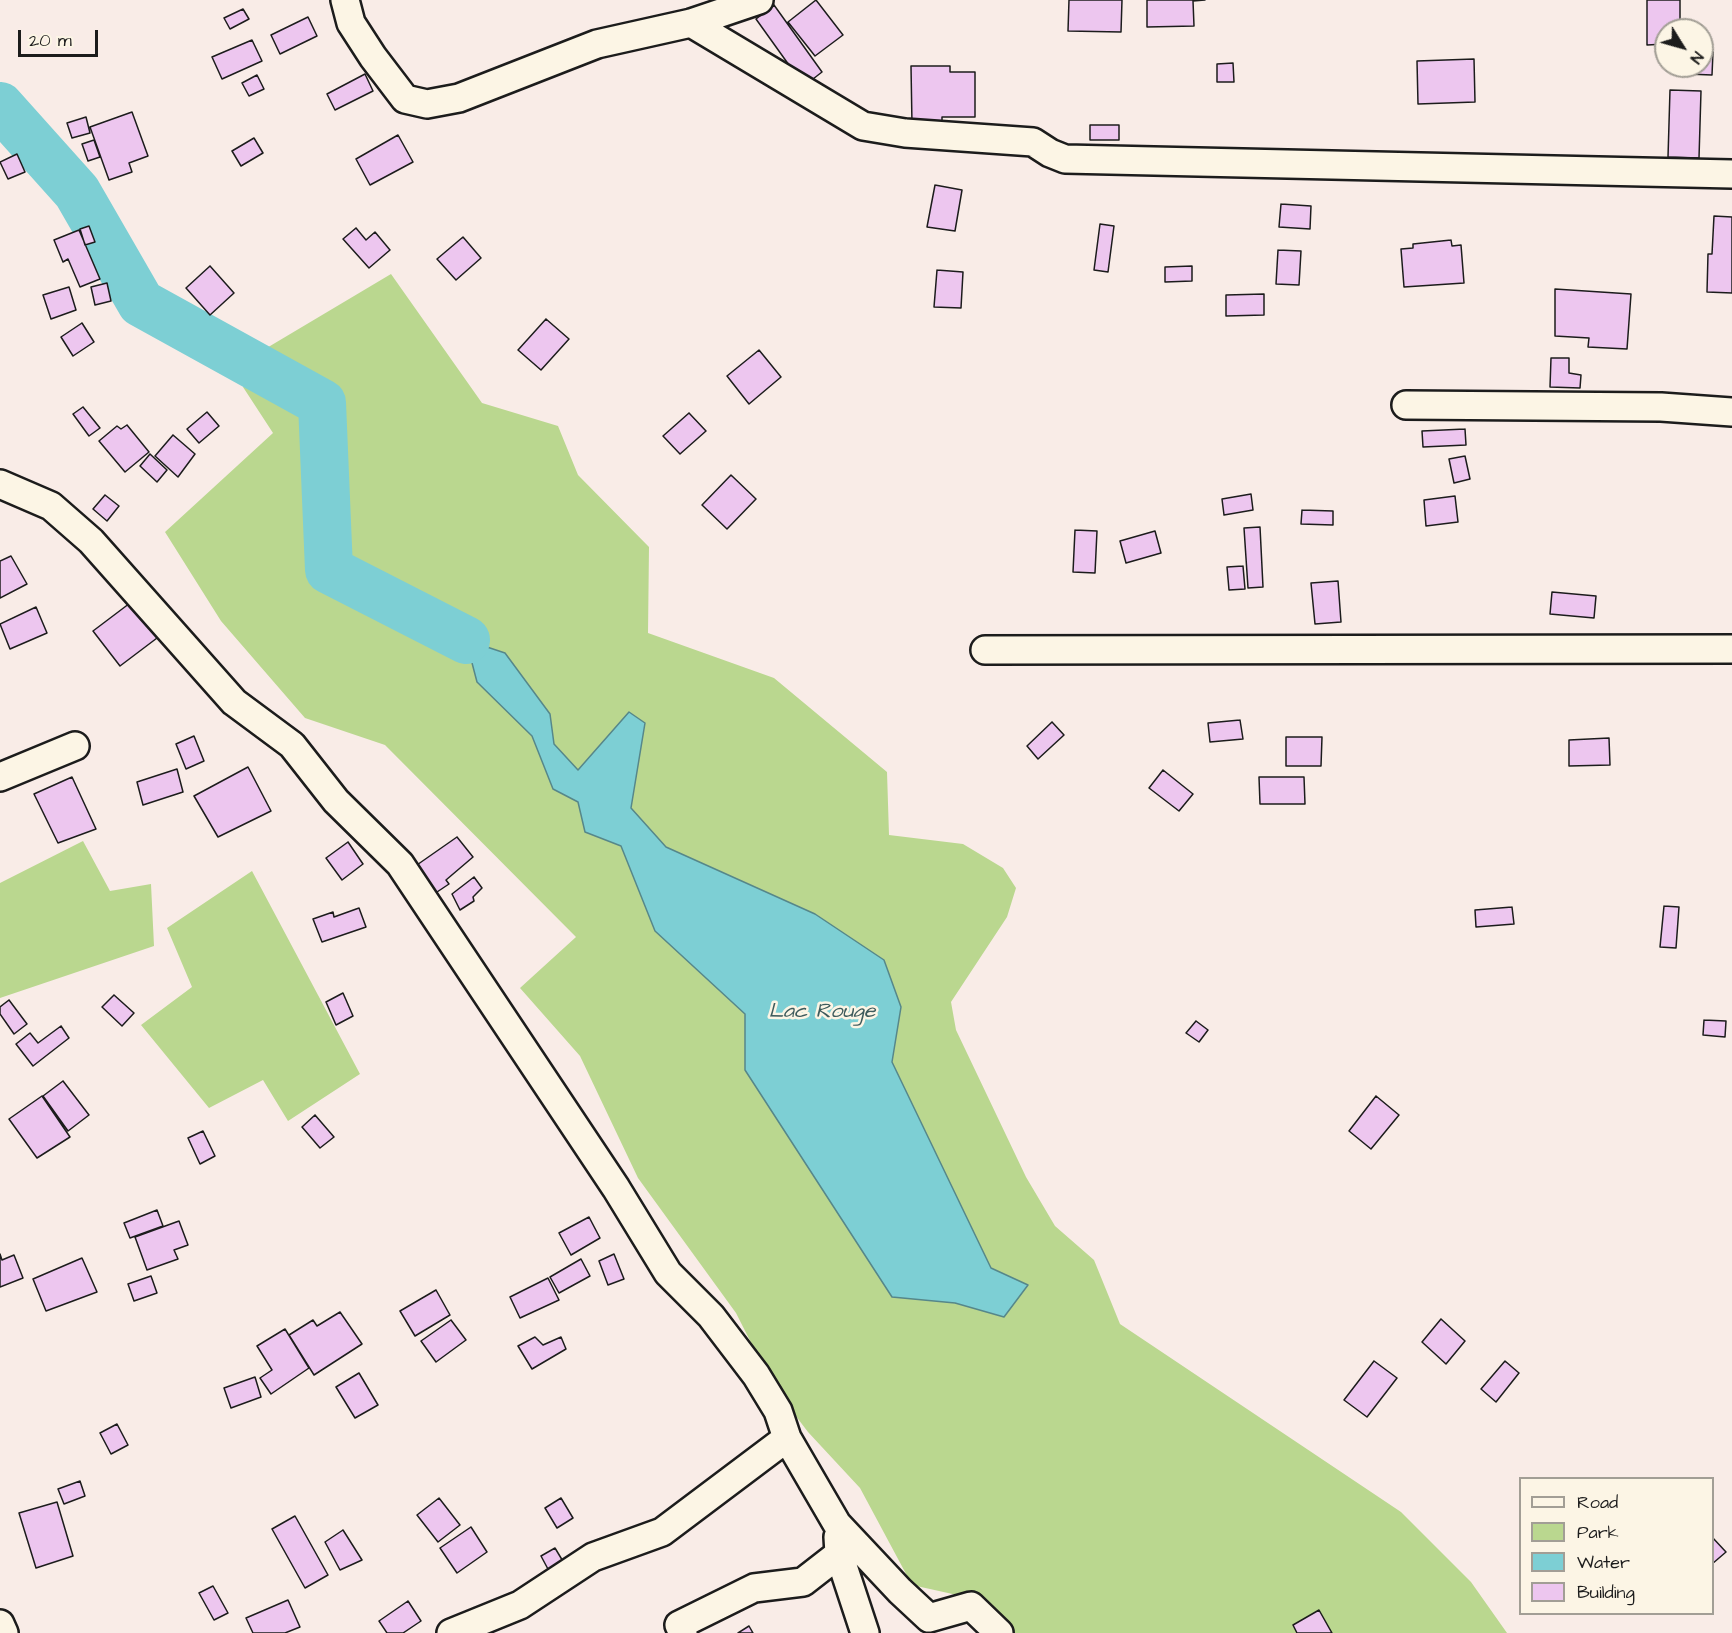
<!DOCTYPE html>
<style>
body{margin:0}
#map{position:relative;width:1732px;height:1633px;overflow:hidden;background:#f9ece7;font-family:"Architects Daughter",sans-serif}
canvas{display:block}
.legend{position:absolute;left:1519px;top:1477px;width:195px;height:138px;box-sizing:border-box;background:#fcf5e5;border:2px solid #a29e95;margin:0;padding:8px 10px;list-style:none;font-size:18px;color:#1c1c1c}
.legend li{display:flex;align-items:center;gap:12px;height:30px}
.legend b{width:30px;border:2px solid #a29e95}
.north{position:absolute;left:1654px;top:18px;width:60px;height:60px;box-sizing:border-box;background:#fcf5e5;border:2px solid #a29e95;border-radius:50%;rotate:127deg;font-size:16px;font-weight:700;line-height:24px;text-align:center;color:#1c1c1c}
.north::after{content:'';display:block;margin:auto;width:21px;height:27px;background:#1c1c1c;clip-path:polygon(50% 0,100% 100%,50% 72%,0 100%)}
.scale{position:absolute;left:18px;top:30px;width:80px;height:27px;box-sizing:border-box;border:3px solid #1c1c1c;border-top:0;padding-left:8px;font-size:18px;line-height:21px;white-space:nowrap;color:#1c1c1c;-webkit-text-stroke:4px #fcf5e5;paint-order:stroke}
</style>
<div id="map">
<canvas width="1732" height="1633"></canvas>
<ul class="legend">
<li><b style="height:8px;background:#fcf5e5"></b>Road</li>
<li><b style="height:16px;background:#bad78f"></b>Park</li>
<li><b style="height:16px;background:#7dcfd4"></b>Water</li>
<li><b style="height:16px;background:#edc6ef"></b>Building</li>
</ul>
<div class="north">N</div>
<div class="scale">20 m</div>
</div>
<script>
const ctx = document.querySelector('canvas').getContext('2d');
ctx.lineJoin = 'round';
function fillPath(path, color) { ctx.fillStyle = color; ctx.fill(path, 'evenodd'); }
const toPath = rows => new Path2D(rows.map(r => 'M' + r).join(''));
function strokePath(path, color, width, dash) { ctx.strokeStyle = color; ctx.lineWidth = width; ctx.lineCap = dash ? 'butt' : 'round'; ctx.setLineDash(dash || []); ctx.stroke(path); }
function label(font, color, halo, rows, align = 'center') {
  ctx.font = font + ' "Architects Daughter",sans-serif'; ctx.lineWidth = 5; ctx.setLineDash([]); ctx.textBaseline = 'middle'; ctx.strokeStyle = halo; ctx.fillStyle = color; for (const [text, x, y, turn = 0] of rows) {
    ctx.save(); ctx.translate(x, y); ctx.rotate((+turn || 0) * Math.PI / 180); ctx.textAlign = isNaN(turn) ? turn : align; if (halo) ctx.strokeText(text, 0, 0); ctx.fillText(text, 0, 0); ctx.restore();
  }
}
const green = toPath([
 [391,274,482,403,558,426,578,475,649,547,648,633,774,678,887,772,889,835,963,844,1003,868,1016,888,1007,917,951,1002,956,1030,1026,1177,1055,1226,1094,1260,1120,1324,1401,1512,1471,1582,1507,1633,1012,1633,957,1595,912,1585,860,1488,808,1432,773,1386,736,1313,638,1178,580,1056,520,988,576,937,385,745,305,718,221,621,165,532,273,433,243,387,265,349],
 [83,841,110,891,151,884,154,946,0,998,0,883],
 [252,871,360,1074,288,1121,263,1080,209,1108,141,1025,192,987,167,928]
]);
const water = toPath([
 [466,640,505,653,550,714,554,744,578,770,629,712,645,723,631,808,666,847,815,914,884,960,901,1007,892,1062,991,1268,1028,1285,1004,1317,955,1303,892,1297,745,1070,745,1014,655,931,621,846,585,832,578,802,553,789,532,736,477,682,466,640]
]);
const river = toPath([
 [0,106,77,192,141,303,322,403,329,570,466,640]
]);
const building = toPath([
 [816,0,843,35,815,56,788,22,816,0],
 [1069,0,1122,0,1121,32,1068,31,1069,0],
 [1147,0,1205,0,1193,1,1194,26,1147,27,1147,0],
 [1647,0,1680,0,1680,30,1666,30,1666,44,1647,45,1647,0],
 [774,5,822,72,804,86,756,19,774,5],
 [243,9,249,19,230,29,224,18,243,9],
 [308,17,317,36,280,54,271,35,308,17],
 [252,40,262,61,222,79,212,57,252,40],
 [1702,52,1713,52,1712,75,1687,74,1687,66,1702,66,1702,52],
 [1474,59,1475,102,1418,104,1417,61,1474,59],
 [1233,63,1234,82,1217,82,1217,64,1233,63],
 [911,66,950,66,950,72,975,72,975,117,942,117,942,125,912,125,911,66],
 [365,74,373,91,335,110,327,94,365,74],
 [257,75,264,89,249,96,242,83,257,75],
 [1670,90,1701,91,1699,158,1668,157,1670,90],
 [132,112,148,156,129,163,132,172,109,180,90,127,132,112],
 [86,117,90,133,72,138,67,123,86,117],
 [1090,125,1119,125,1119,140,1090,140,1090,125],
 [398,135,413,162,370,185,356,159,398,135],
 [254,138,263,153,241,166,232,151,254,138],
 [94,140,100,157,88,161,82,144,94,140],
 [17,154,25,172,8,179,0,162,17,154],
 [935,185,962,190,955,231,927,227,935,185],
 [1281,204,1311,206,1310,229,1279,227,1281,204],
 [1714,216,1732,217,1732,293,1707,292,1708,254,1712,254,1714,216],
 [1100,224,1114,226,1108,272,1094,270,1100,224],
 [89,226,95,242,85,245,80,229,89,226],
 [356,228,366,240,375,232,390,250,369,268,343,239,356,228],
 [79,230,100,279,80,287,68,259,63,262,54,240,79,230],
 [463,237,481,258,456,280,437,259,463,237],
 [1451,240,1452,246,1461,245,1464,283,1404,287,1401,249,1413,248,1413,244,1451,240],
 [1278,250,1301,251,1299,285,1276,284,1278,250],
 [210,266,234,293,210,315,186,288,210,266],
 [1192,266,1192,281,1165,282,1165,267,1192,266],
 [937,270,963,272,961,308,934,307,937,270],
 [107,283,111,301,95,305,91,287,107,283],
 [69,287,76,310,51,319,43,295,69,287],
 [1555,289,1631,294,1627,349,1588,347,1589,338,1555,336,1555,289],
 [1264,294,1264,315,1226,316,1226,295,1264,294],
 [546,319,569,339,541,370,518,350,546,319],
 [82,323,94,342,73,356,61,337,82,323],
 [759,350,781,377,749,404,727,376,759,350],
 [1551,358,1569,358,1569,373,1581,375,1580,388,1550,387,1551,358],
 [83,407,100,428,89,436,73,414,83,407],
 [207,412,219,426,199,443,187,429,207,412],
 [689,413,706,431,680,454,663,436,689,413],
 [127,425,149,452,125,472,99,441,117,426,121,429,127,425],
 [1465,429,1466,445,1423,447,1422,431,1465,429],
 [173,435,195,454,178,477,155,456,173,435],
 [150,454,167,470,157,482,140,466,150,454],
 [1465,456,1470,479,1454,483,1449,459,1465,456],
 [731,475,756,499,727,529,702,505,731,475],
 [1251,494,1253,510,1224,515,1222,499,1251,494],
 [105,495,119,506,107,521,93,509,105,495],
 [1455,496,1458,522,1426,526,1424,500,1455,496],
 [1302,510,1333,511,1333,525,1301,524,1302,510],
 [1260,527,1263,587,1248,588,1244,528,1260,527],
 [1075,530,1097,531,1095,573,1073,572,1075,530],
 [1155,531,1161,553,1126,563,1120,541,1155,531],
 [11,556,27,584,0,598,0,561,11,556],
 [1243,566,1245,589,1229,590,1227,567,1243,566],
 [1338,581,1341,622,1315,624,1311,583,1338,581],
 [1552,592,1596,596,1594,618,1550,614,1552,592],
 [138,597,165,632,120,666,93,631,138,597],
 [36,607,47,633,10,649,0,624,36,607],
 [1240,720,1243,739,1210,742,1208,723,1240,720],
 [1052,722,1064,735,1038,759,1027,746,1052,722],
 [194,736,204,761,186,769,176,744,194,736],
 [1286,737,1322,737,1321,766,1286,766,1286,737],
 [1609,738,1610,765,1569,766,1569,740,1609,738],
 [248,767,271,811,218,837,194,796,248,767],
 [177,769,183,792,143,805,137,782,177,769],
 [1163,770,1193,794,1179,811,1149,788,1163,770],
 [72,777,96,829,58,843,34,794,72,777],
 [1259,777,1304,777,1305,804,1260,804,1259,777],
 [457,837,473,857,446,880,449,884,434,894,414,867,457,837],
 [348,842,363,864,342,880,326,858,348,842],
 [474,877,482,888,473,897,474,901,460,910,452,894,474,877],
 [1664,906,1679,907,1676,948,1660,947,1664,906],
 [1512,907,1514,924,1476,927,1475,910,1512,907],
 [359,908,366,927,322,942,313,919,333,912,334,917,359,908],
 [343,993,353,1016,336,1025,326,1002,343,993],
 [114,995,134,1013,122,1026,102,1007,114,995],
 [9,1000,27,1024,14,1034,0,1014,0,1007,9,1000],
 [1704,1020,1726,1021,1725,1037,1703,1035,1704,1020],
 [1196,1021,1208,1030,1199,1042,1186,1033,1196,1021],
 [61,1026,69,1038,33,1066,16,1044,30,1033,38,1043,61,1026],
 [63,1081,89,1115,68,1131,43,1096,63,1081],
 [42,1096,70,1137,37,1158,9,1119,42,1096],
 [1376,1096,1399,1115,1371,1149,1349,1131,1376,1096],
 [315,1115,334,1137,320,1148,302,1127,315,1115],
 [203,1131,215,1156,200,1164,188,1138,203,1131],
 [157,1210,163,1226,130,1238,124,1223,157,1210],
 [589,1217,600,1238,571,1255,559,1233,589,1217],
 [179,1221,188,1245,174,1250,178,1259,147,1270,135,1237,179,1221],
 [0,1254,2,1260,14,1255,23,1278,0,1287,0,1254],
 [614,1254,624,1279,608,1285,599,1261,614,1254],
 [82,1258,97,1292,46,1311,33,1279,82,1258],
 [581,1259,590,1276,559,1293,550,1277,581,1259],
 [151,1276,157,1293,134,1301,128,1284,151,1276],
 [548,1278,559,1300,520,1318,510,1297,548,1278],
 [436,1290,450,1315,415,1336,400,1311,436,1290],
 [340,1312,362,1344,314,1375,289,1335,313,1320,317,1326,340,1312],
 [1441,1319,1465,1341,1446,1364,1422,1342,1441,1319],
 [451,1320,466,1340,436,1362,421,1341,451,1320],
 [285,1329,309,1368,271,1394,260,1378,272,1370,257,1346,285,1329],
 [535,1337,543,1345,561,1337,566,1349,532,1369,518,1346,535,1337],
 [1374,1361,1397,1378,1367,1417,1344,1400,1374,1361],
 [1505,1361,1519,1373,1496,1402,1481,1389,1505,1361],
 [359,1373,378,1405,355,1418,336,1387,359,1373],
 [255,1377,261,1397,231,1408,224,1388,255,1377],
 [117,1424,128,1445,111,1454,100,1433,117,1424],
 [80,1481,85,1496,64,1504,58,1489,80,1481],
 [439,1498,460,1525,438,1542,417,1515,439,1498],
 [561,1498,573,1518,557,1528,545,1508,561,1498],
 [57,1502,73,1556,36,1568,19,1513,57,1502],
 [295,1516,328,1575,305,1588,272,1529,295,1516],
 [471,1527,487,1552,457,1573,440,1548,471,1527],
 [343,1530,362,1560,340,1570,325,1542,343,1530],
 [1712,1537,1726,1552,1712,1564,1712,1537],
 [555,1548,564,1563,549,1571,541,1556,555,1548],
 [213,1586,228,1613,214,1620,199,1593,213,1586],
 [288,1600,300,1627,285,1633,253,1633,246,1618,288,1600],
 [408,1601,421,1621,403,1633,387,1633,379,1621,408,1601],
 [1319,1610,1332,1633,1297,1633,1293,1625,1319,1610],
 [749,1626,753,1633,738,1633,749,1626]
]);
const minor = toPath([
 [345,0,351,23,373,57,405,99,427,104,459,98,597,44,691,23,759,0],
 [691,23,863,126,905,133,1033,142,1050,153,1065,159,1732,174],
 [1406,405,1661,407,1732,412],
 [0,484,51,506,91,541,234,702,292,745,336,801,400,864,616,1188,668,1273,711,1316,756,1375,778,1411,787,1438,837,1524,900,1591,929,1618,971,1606,999,1633],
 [985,650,1732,649],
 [0,777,75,746],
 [838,1537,839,1554,865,1633],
 [0,1624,4,1633],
 [451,1633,520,1605,593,1557,662,1532,787,1438],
 [683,1633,679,1625,754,1588,803,1582,839,1554]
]);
const waterNames = [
 ["Lac Rouge",822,1013]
];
fillPath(green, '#bad78f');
fillPath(water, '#7dcfd4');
strokePath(water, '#56878a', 1.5);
strokePath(river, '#7dcfd4', 48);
fillPath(building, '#edc6ef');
strokePath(building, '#1c1c1c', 1.5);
strokePath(minor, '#1c1c1c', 32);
strokePath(minor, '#fcf5e5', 27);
label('italic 21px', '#3e5b5c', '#fcf5e5', waterNames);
</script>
